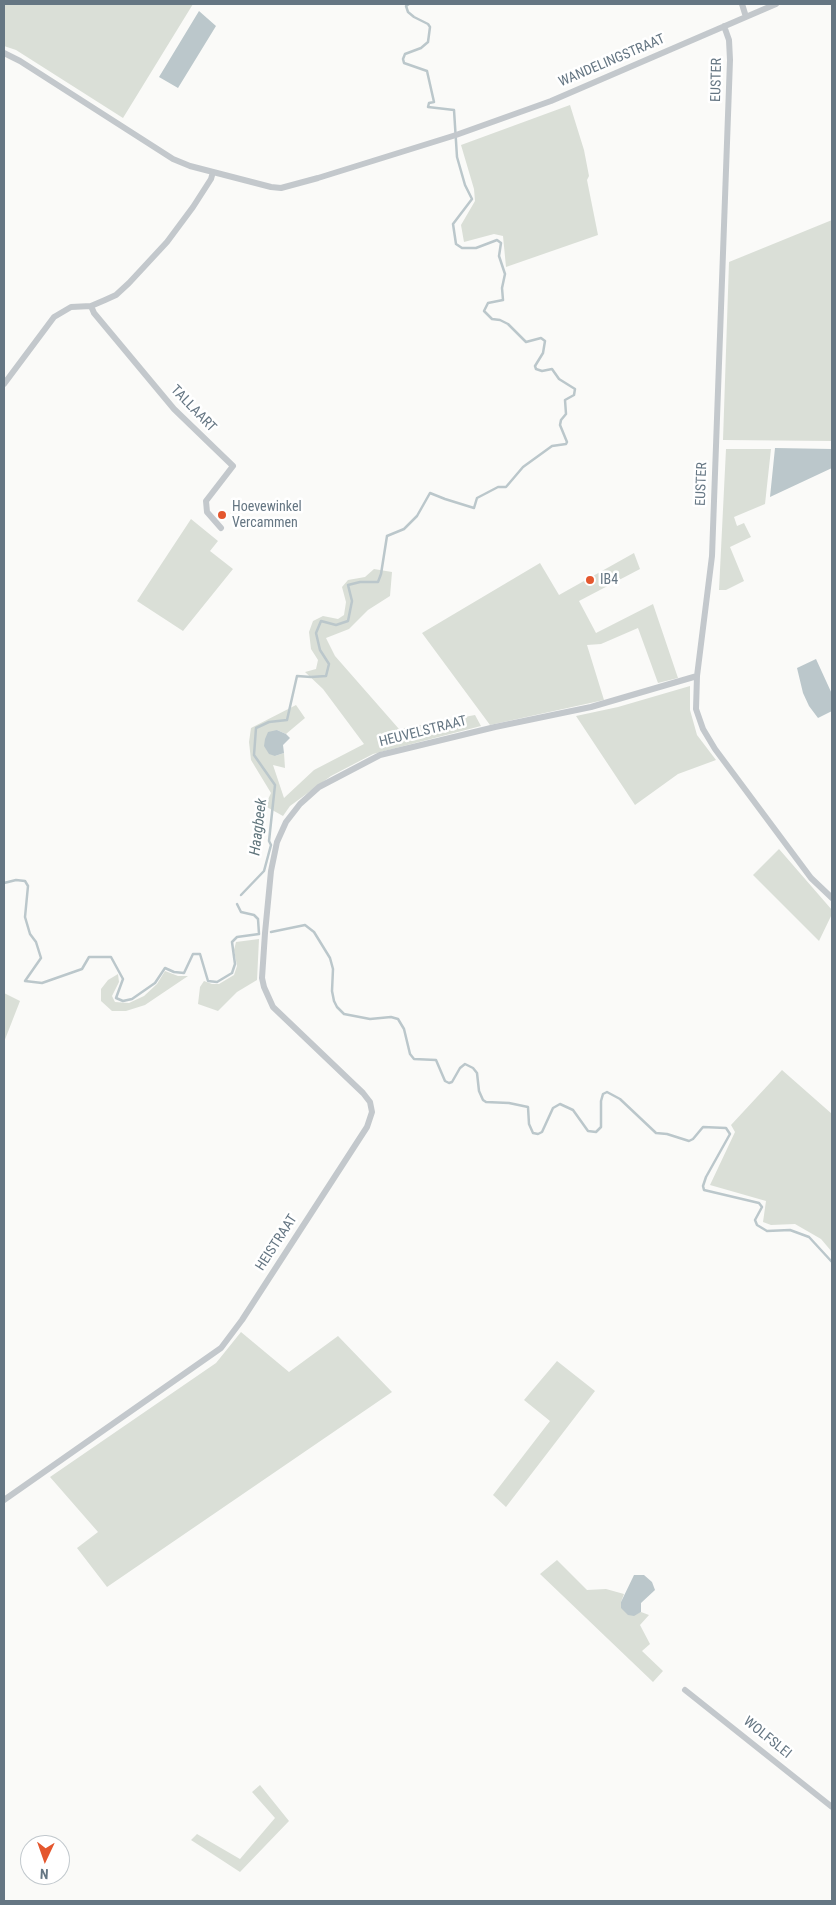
<!DOCTYPE html>
<style>
body{margin:0}
#map{position:relative;width:836px;height:1905px;overflow:hidden;background:#fafaf8;font-family:"Roboto Condensed",sans-serif}
canvas{display:block}
.frame{position:absolute;inset:0;border:5px solid #657683;pointer-events:none}
.north{position:absolute;left:20px;top:1835px;width:50px;height:50px;box-sizing:border-box;background:#fff;border:1px solid #c1c8cd;border-radius:50%;rotate:183deg;font-size:14px;font-weight:700;line-height:20px;text-align:center;color:#657683}
.north::after{content:'';display:block;margin:auto;width:18px;height:22px;background:#e4572e;clip-path:polygon(50% 0,100% 100%,50% 72%,0 100%)}
</style>
<div id="map">
<canvas width="836" height="1905"></canvas>
<div class="frame"></div>
<div class="north">N</div>
</div>
<script>
const ctx = document.querySelector('canvas').getContext('2d');
ctx.lineJoin = 'round';
function fillPath(path, color) { ctx.fillStyle = color; ctx.fill(path, 'evenodd'); }
const toPath = rows => new Path2D(rows.map(r => 'M' + r).join(''));
function strokePath(path, color, width, dash) { ctx.strokeStyle = color; ctx.lineWidth = width; ctx.lineCap = dash ? 'butt' : 'round'; ctx.setLineDash(dash || []); ctx.stroke(path); }
function label(font, color, halo, rows, align = 'center') {
  ctx.font = font + ' "Roboto Condensed",sans-serif'; ctx.lineWidth = 5; ctx.setLineDash([]); ctx.textBaseline = 'middle'; ctx.strokeStyle = halo; ctx.fillStyle = color; for (const [text, x, y, turn = 0] of rows) {
    ctx.save(); ctx.translate(x, y); ctx.rotate((+turn || 0) * Math.PI / 180); ctx.textAlign = isNaN(turn) ? turn : align; if (halo) ctx.strokeText(text, 0, 0); ctx.fillText(text, 0, 0); ctx.restore();
  }
}
const green = toPath([
 [4,4,193,4,123,118,16,50,4,46],
 [570,105,584,150,589,176,587,180,598,235,506,267,503,236,494,234,464,242,461,225,475,201,474,189,461,145],
 [832,220,832,441,723,440,729,262],
 [726,449,771,449,765,504,734,517,737,526,744,523,751,537,730,547,744,581,726,590,719,590],
 [191,519,218,541,210,551,233,569,183,631,137,601],
 [634,553,640,569,579,601,596,633,653,604,678,678,658,683,638,628,601,644,587,645,604,700,490,725,422,633,540,563,559,595],
 [374,569,392,572,390,596,368,610,349,629,326,638,335,656,399,729,475,715,481,726,373,754,331,776,290,806,283,816,265,806,271,793,251,760,249,742,251,728,296,705,305,718,286,734,277,730,275,756,284,753,285,768,273,765,284,798,314,770,364,744,323,689,305,672,316,669,318,660,311,649,309,632,313,621,323,616,338,619,344,615,346,602,342,587,348,580,365,577],
 [690,686,690,710,697,735,716,760,678,774,635,805,576,716,618,707],
 [779,849,832,910,832,914,819,941,753,875],
 [259,939,257,980,237,992,218,1011,198,1004,200,987,204,981,212,984,219,984,234,975,237,966,234,950,236,942],
 [165,971,178,976,188,976,145,1005,126,1011,112,1011,101,1001,101,989,108,980,118,974,119,982,112,996,115,1002,129,1003,144,996,157,984],
 [4,993,20,1001,4,1042],
 [782,1070,832,1114,832,1252,821,1239,795,1224,771,1225,763,1222,766,1201,710,1185,735,1132,731,1125],
 [241,1332,289,1372,338,1336,392,1392,107,1587,77,1548,98,1532,50,1477,216,1363],
 [557,1361,595,1391,506,1507,493,1495,550,1421,524,1400],
 [557,1560,587,1590,606,1589,624,1594,621,1602,634,1615,641,1612,649,1615,640,1625,650,1644,642,1651,663,1671,653,1682,540,1574],
 [260,1785,289,1821,240,1872,191,1840,197,1834,240,1859,275,1818,252,1792]
]);
const water = toPath([
 [199,11,216,26,178,88,159,77],
 [775,448,832,449,832,468,770,497],
 [816,659,832,694,832,711,818,718,809,706,803,693,797,668],
 [277,730,286,734,290,738,283,745,284,753,275,756,269,754,264,746,265,739,268,732],
 [634,1575,644,1575,652,1582,655,1590,641,1603,641,1612,634,1616,628,1615,621,1608,621,1602]
]);
const stream = toPath([
 [4,883,16,880,25,881,28,886,25,917,30,934,36,942,41,958,25,981,42,983,82,969,89,957,111,957,123,979,116,998,123,1001,132,999,155,983,165,968,174,972,184,973,193,954,200,954,208,981,217,982,232,973,235,964,232,942,237,937,259,934,258,919,254,915,241,912,237,904],
 [241,895,264,871,271,845,269,841,275,785,254,755,256,728,269,722,287,720,297,676,311,677,326,676,329,664,320,650,316,633,321,621,336,625,348,621,352,601,348,585,360,582,378,582,381,574,387,536,404,529,417,516,430,493,445,499,474,508,477,498,498,487,506,487,523,467,552,446,566,444,567,442,560,425,561,420,566,414,565,400,574,395,575,389,559,379,552,369,542,371,536,369,535,366,543,353,545,341,541,338,526,342,508,324,500,320,492,319,484,311,488,303,503,300,502,288,505,274,499,256,501,243,497,240,476,248,462,248,456,244,453,224,472,199,465,185,457,157,454,110,428,107,429,103,434,102,427,71,404,63,403,59,405,54,421,48,428,42,430,27,428,24,414,17,408,12,406,6,409,4],
 [271,932,305,925,314,932,330,958,333,969,332,991,334,1001,337,1007,344,1014,370,1019,391,1017,398,1019,404,1029,410,1054,414,1059,436,1060,445,1081,449,1083,452,1082,460,1068,465,1064,473,1068,477,1073,479,1091,483,1100,486,1102,509,1103,528,1107,529,1124,533,1133,538,1134,542,1132,553,1108,560,1104,573,1110,588,1131,596,1132,601,1127,601,1101,603,1094,607,1092,620,1099,656,1133,667,1134,689,1141,693,1139,703,1127,726,1128,730,1134,706,1177,703,1186,704,1190,759,1203,762,1207,755,1220,757,1225,767,1231,790,1230,809,1237,832,1262]
]);
const street = toPath([
 [742,4,746,17],
 [724,26,729,40,730,60,712,556,697,676,696,709,703,729,715,749,811,878,832,898],
 [4,53,20,61,173,159,190,166,271,187,281,188,318,178,456,135,551,101,776,4],
 [91,306,94,313,174,409,233,466,206,501,207,512,221,528],
 [4,384,54,317,71,307,91,306,105,300,116,295,129,283,167,242,193,207,211,179,213,172],
 [4,1500,221,1348,242,1320,367,1127,372,1112,370,1102,363,1093,273,1007,264,987,262,978,265,933,271,871,277,842,286,822,300,804,319,787,380,755,495,727,591,707,697,676],
 [685,1690,832,1807]
]);
const markers = [
 [222,515,5,"#e4572e"],
 [590,580,5,"#e4572e"]
];
const streetNames = [
 ["WANDELINGSTRAAT",612,61,-23],
 ["EUSTER",717,80,-89],
 ["TALLAART",193,409,46],
 ["EUSTER",702,484,-88],
 ["HEUVELSTRAAT",423,732,-14],
 ["HEISTRAAT",277,1243,-57],
 ["WOLFSLEI",767,1738,39]
];
const poiNames = [
 ["Hoevewinkel",232,507],
 ["Vercammen",232,523],
 ["IB4",600,580]
];
const waterNames = [
 ["Haagbeek",259,827,-83]
];
fillPath(green, '#dadfd7');
fillPath(water, '#bbc7cb');
strokePath(stream, '#bbc7cb', 2.5);
strokePath(street, '#c3c8cc', 6);
for (const [x, y, r, color] of markers) { const dot = new Path2D(); dot.arc(x, y, r, 0, 2 * Math.PI); ctx.fillStyle = color; ctx.fill(dot); strokePath(dot, '#fff', 2); }
label('14px', '#657683', '#fff', streetNames);
label('14px', '#657683', '#fff', poiNames, 'left');
label('italic 15px', '#60757c', '#fff', waterNames);
</script>
